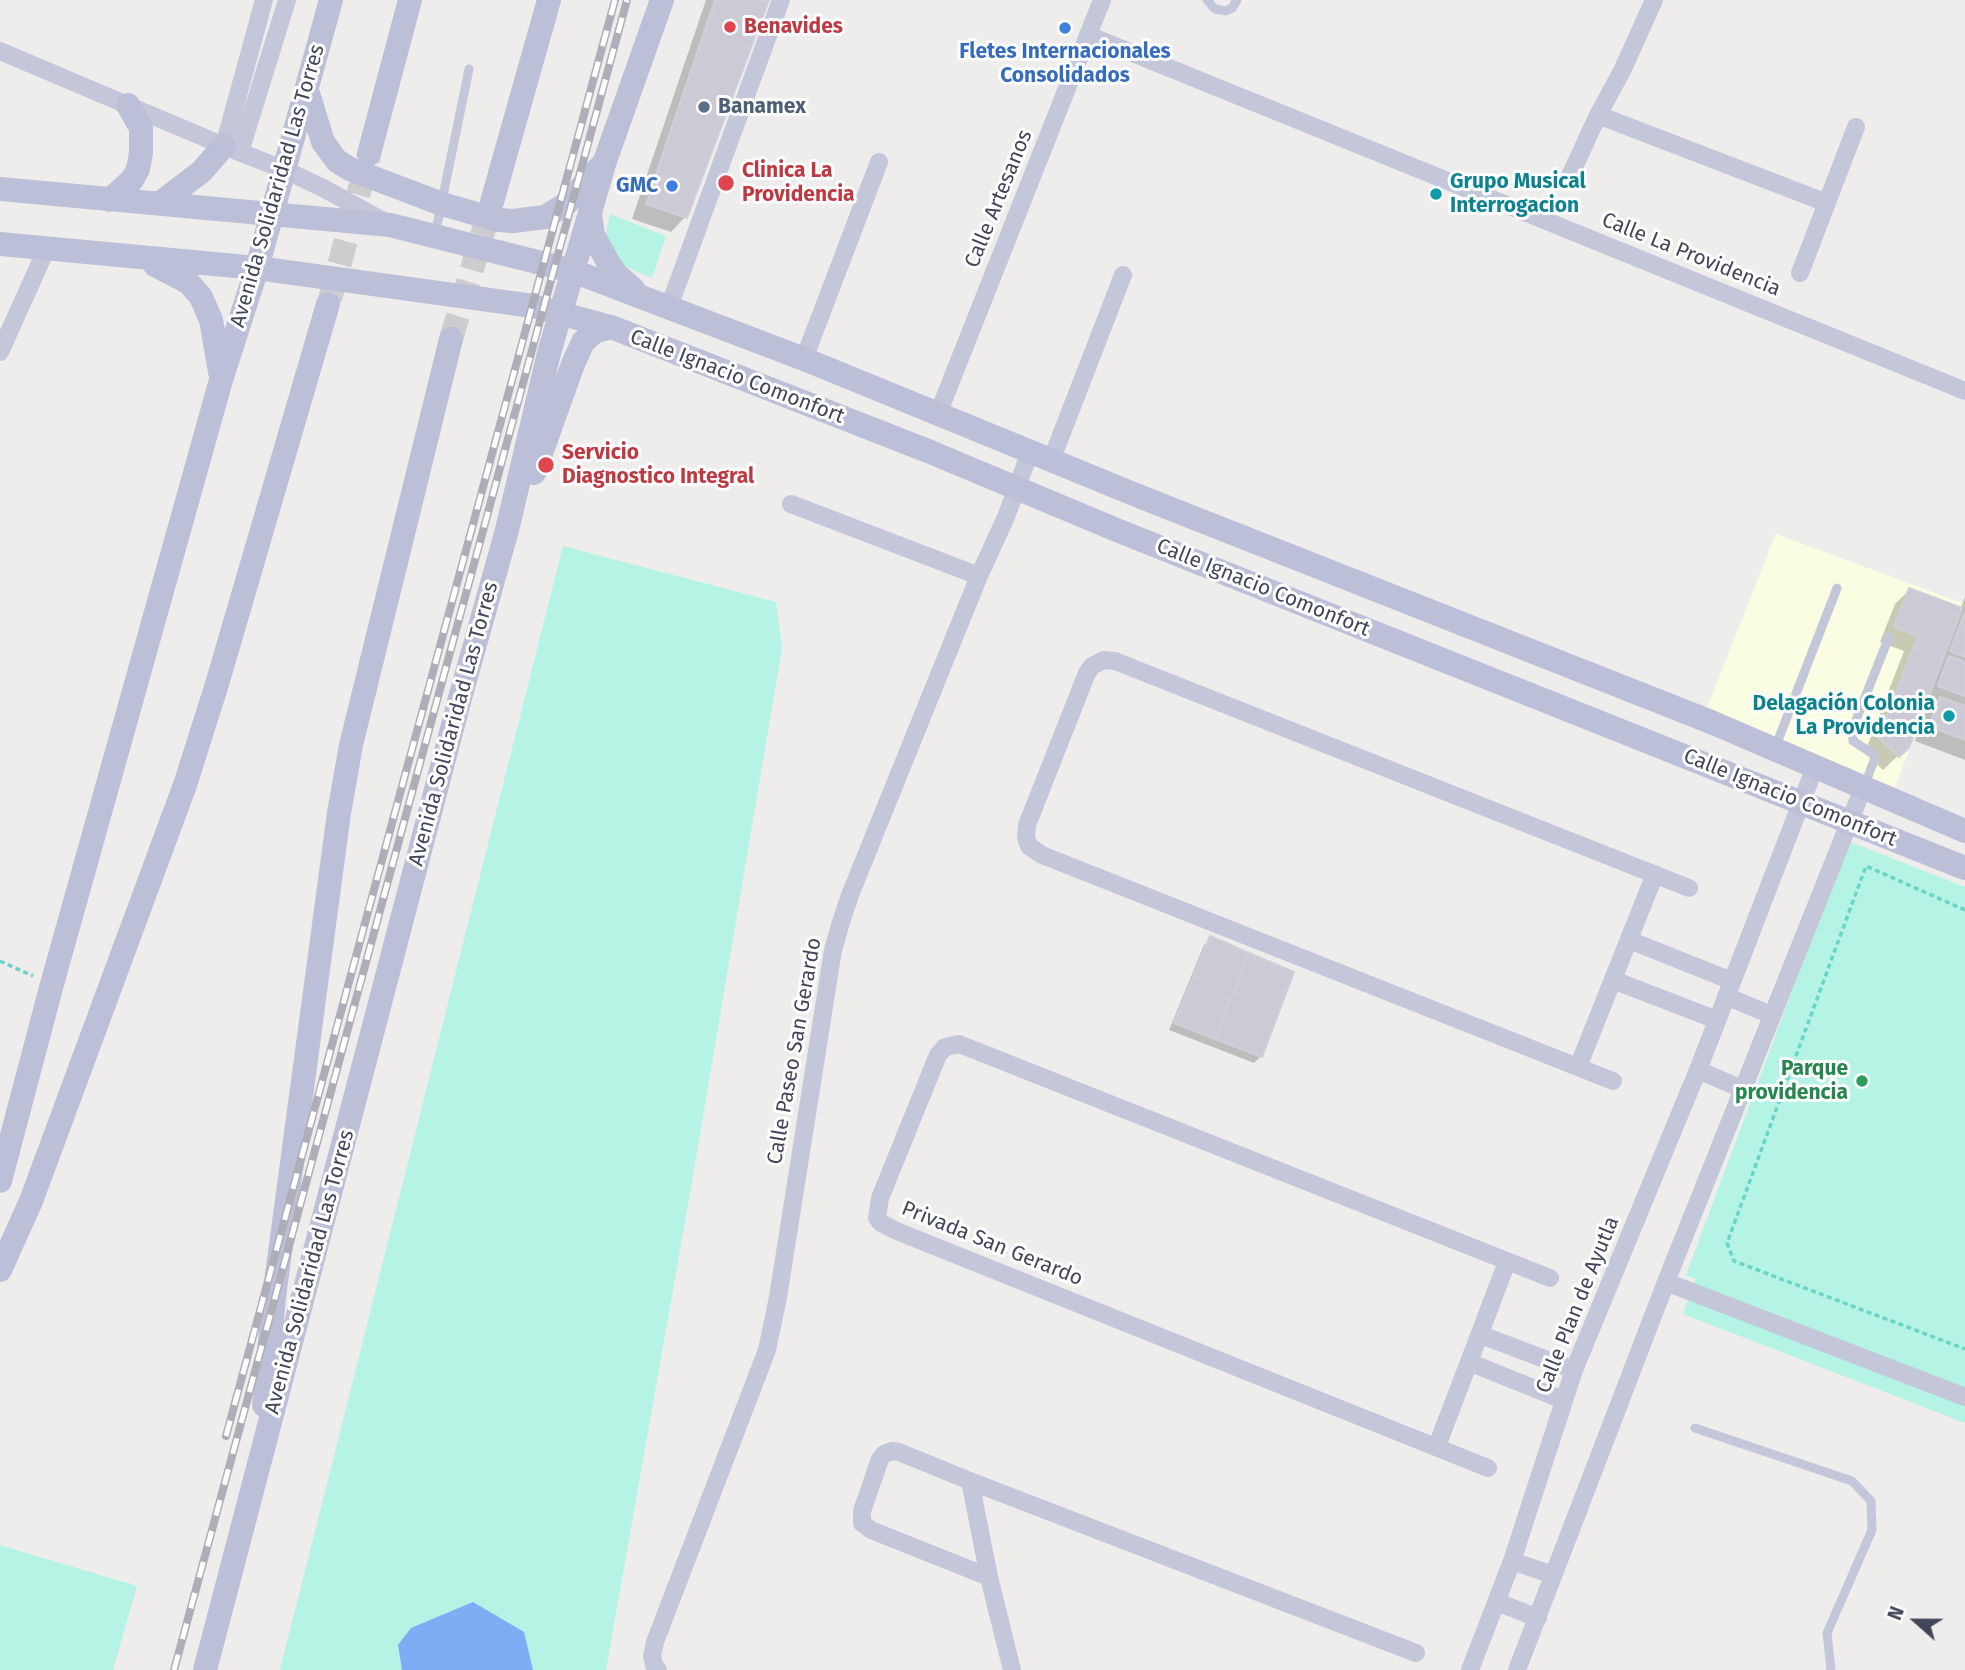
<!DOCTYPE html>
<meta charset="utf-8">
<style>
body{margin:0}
#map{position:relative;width:1965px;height:1670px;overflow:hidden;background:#efedec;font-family:"Fira Sans",sans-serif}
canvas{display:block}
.north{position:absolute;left:1881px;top:1586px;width:70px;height:70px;-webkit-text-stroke:5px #fff;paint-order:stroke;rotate:291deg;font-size:19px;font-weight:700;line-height:28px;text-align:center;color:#43465b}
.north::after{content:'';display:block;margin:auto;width:24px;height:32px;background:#43465b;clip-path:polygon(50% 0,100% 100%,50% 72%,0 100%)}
</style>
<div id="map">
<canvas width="1965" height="1670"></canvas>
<div class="north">N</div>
</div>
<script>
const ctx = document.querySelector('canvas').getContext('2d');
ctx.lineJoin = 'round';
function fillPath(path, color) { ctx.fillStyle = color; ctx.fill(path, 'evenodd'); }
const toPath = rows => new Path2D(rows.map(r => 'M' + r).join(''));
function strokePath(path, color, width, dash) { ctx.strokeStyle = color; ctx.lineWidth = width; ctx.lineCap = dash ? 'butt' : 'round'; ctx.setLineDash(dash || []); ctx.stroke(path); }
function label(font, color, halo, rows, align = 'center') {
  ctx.font = font + ' "Fira Sans",sans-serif'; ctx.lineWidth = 6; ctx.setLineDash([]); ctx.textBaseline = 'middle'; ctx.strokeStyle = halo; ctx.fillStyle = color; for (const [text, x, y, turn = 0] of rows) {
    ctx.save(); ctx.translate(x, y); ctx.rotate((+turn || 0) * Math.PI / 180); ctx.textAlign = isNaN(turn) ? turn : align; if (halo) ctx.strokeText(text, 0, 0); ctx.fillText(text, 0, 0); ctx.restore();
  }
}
const commercial = toPath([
 [1776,534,1965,604,1893,792,1699,728]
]);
const green = toPath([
 [610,214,666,236,652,278,617,263,604,242],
 [563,546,776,602,782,648,691,1188,606,1670,280,1670],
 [1848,841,1965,887,1965,1423,1683,1314,1696,1279,1686,1275],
 [0,1545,137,1586,113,1670,0,1670]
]);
const water = toPath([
 [473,1602,524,1632,533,1670,402,1670,398,1645,411,1628]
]);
const shadow = toPath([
 [706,0,767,0,685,217,671,232,632,219],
 [1909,590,1960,609,1965,597,1965,760,1915,741,1926,713,1939,701,1927,696,1907,747,1883,770,1863,751,1867,747,1904,651,1880,642,1895,604],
 [1211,938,1261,1056,1254,1063,1169,1030,1204,945]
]);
const building = toPath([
 [715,0,769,0,687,218,646,204,715,0],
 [1909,588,1962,608,1909,748,1899,757,1876,735,1881,731,1918,636,1894,627,1909,588],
 [1965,612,1965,657,1950,651,1965,612],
 [1949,656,1965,662,1965,696,1938,686,1949,656],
 [1940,697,1965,706,1965,740,1929,726,1940,697],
 [1210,936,1249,953,1215,1039,1174,1023,1210,936],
 [1249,953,1294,972,1262,1057,1215,1039,1249,953]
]);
const secondaryTunnel = toPath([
 [330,299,369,155],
 [451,339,492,202]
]);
const path = toPath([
 [1965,910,1866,866,1727,1243,1734,1261,1965,1349],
 [0,961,33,976]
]);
const service = toPath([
 [1207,0,1215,9,1226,11,1232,8,1237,0],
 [435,235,469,69],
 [1775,748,1837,588],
 [1864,787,1875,758,1873,754,1853,741,1852,730,1889,637],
 [1695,1428,1852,1481,1871,1501,1872,1530,1827,1633,1831,1670]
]);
const minor = toPath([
 [1088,35,1965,391],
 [0,51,224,146,285,170,323,188,383,221],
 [1598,115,1827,203],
 [224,146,264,0],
 [240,152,287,0],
 [1570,176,1598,115,1622,71,1654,0],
 [1800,273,1856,127],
 [669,307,781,0],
 [0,352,46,250],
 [804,359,879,162],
 [938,414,1102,0],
 [1051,461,1123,275],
 [791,504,979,576],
 [1629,940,1732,981],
 [1613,980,1717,1020],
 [1726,996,1771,1015],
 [1578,1067,1655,874],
 [1698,1070,1742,1089],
 [1613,1081,1042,855,1029,846,1026,838,1027,825,1087,673,1092,666,1104,660,1115,661,1689,888],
 [1666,1282,1965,1397],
 [1481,1335,1574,1370],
 [1471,1363,1563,1400],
 [1437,1446,1507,1262],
 [1488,1468,899,1232,881,1223,877,1218,880,1198,938,1055,945,1047,959,1044,1550,1278],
 [970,1481,989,1577,1012,1670],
 [1512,1561,1553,1575],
 [989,1577,871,1530,862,1523,862,1511,880,1459,884,1454,892,1451,899,1452,970,1481,1416,1653],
 [1497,1602,1538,1618],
 [658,1670,654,1665,652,1656,655,1642,767,1350,778,1297,833,950,841,922,850,895,979,576,1006,517,1030,452],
 [1470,1670,1512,1561,1574,1370,1698,1070,1815,767],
 [1517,1670,1666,1282,1863,788]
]);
const secondary = toPath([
 [307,90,323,142,337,161,350,169,442,204,498,220,513,221,545,217,566,204,600,167],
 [369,154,410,0],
 [0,189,390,225,573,271,804,359,1141,497,1711,722,1965,831],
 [110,200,132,180,138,169,141,153,141,128,128,105],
 [492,202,549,0],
 [160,203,201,172,224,146],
 [590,214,593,235,608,262,617,275,633,289],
 [0,244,257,268,533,306,611,327,928,451,1119,531,1965,868],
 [155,265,188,282,201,297,211,320,220,372],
 [534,473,573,364,583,342,594,332,611,327],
 [0,1181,52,984,221,380,257,268,331,0],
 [0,1270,31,1201,185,785,217,684,328,304],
 [264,1405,274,1297,339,813,351,745,451,339],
 [205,1670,460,698,507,530,549,353,605,161,662,0]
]);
const rail = toPath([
 [226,1436,615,0],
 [174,1670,627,0]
]);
const markers = [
 [730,27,7,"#e0444e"],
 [1065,28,7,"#3f7fe0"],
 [704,107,7,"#5c6f8a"],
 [726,183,9,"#e0444e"],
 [672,186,7,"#3f7fe0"],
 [1436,194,7,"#0f9aa8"],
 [546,465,9,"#e0444e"],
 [1949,716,7,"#0f9aa8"],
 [1862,1081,7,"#2e9e5b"]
];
const healthNames = [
 ["Benavides",744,27],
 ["Clinica La",742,171],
 ["Providencia",742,195],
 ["Servicio",562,453],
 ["Diagnostico Integral",562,477]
];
const shopNames = [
 ["Fletes Internacionales",1065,52],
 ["Consolidados",1065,76],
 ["GMC",658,186,"right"]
];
const serviceNames = [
 ["Banamex",718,107]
];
const cultureNames = [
 ["Grupo Musical",1450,182],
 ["Interrogacion",1450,206],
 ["Delagación Colonia",1935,704,"right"],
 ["La Providencia",1935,728,"right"]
];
const streetNames = [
 ["Avenida Solidaridad Las Torres",278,186,-74],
 ["Calle Artesanos",999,199,-68],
 ["Calle La Providencia",1691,255,22],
 ["Calle Ignacio Comonfort",737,377,21],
 ["Calle Ignacio Comonfort",1263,588,22],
 ["Avenida Solidaridad Las Torres",454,724,-75],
 ["Calle Ignacio Comonfort",1790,798,22],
 ["Calle Paseo San Gerardo",795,1051,-80],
 ["Privada San Gerardo",992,1244,22],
 ["Avenida Solidaridad Las Torres",310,1272,-75],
 ["Calle Plan de Ayutla",1578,1305,-68]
];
const leisureNames = [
 ["Parque",1848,1069],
 ["providencia",1848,1093]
];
fillPath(commercial, '#fbfde2');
fillPath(green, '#b5f3e5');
fillPath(water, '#7daef4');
fillPath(shadow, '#0003');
fillPath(building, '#cccbd5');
strokePath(building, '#d0cfd9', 2);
strokePath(secondaryTunnel, '#cdcccf', 24, [24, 12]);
strokePath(path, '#6ad4c8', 3.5, [5, 3.5]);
strokePath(service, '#c4c7d9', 9);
strokePath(minor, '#c4c7d9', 18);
strokePath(secondary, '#bcbfd8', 24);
strokePath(rail, '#aeaeb8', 8);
strokePath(rail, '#fff', 5, [16]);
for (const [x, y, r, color] of markers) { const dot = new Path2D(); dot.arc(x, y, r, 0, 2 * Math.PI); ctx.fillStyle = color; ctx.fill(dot); strokePath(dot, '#fff', 2.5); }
label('bold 21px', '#be3a42', '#fff', healthNames, 'left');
label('bold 21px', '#366cbe', '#fff', shopNames);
label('bold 21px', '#4e5e75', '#fff', serviceNames, 'left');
label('bold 21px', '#0d838f', '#fff', cultureNames, 'left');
label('21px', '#43465b', '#fff', streetNames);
label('bold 21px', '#27864d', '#fff', leisureNames, 'right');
</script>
